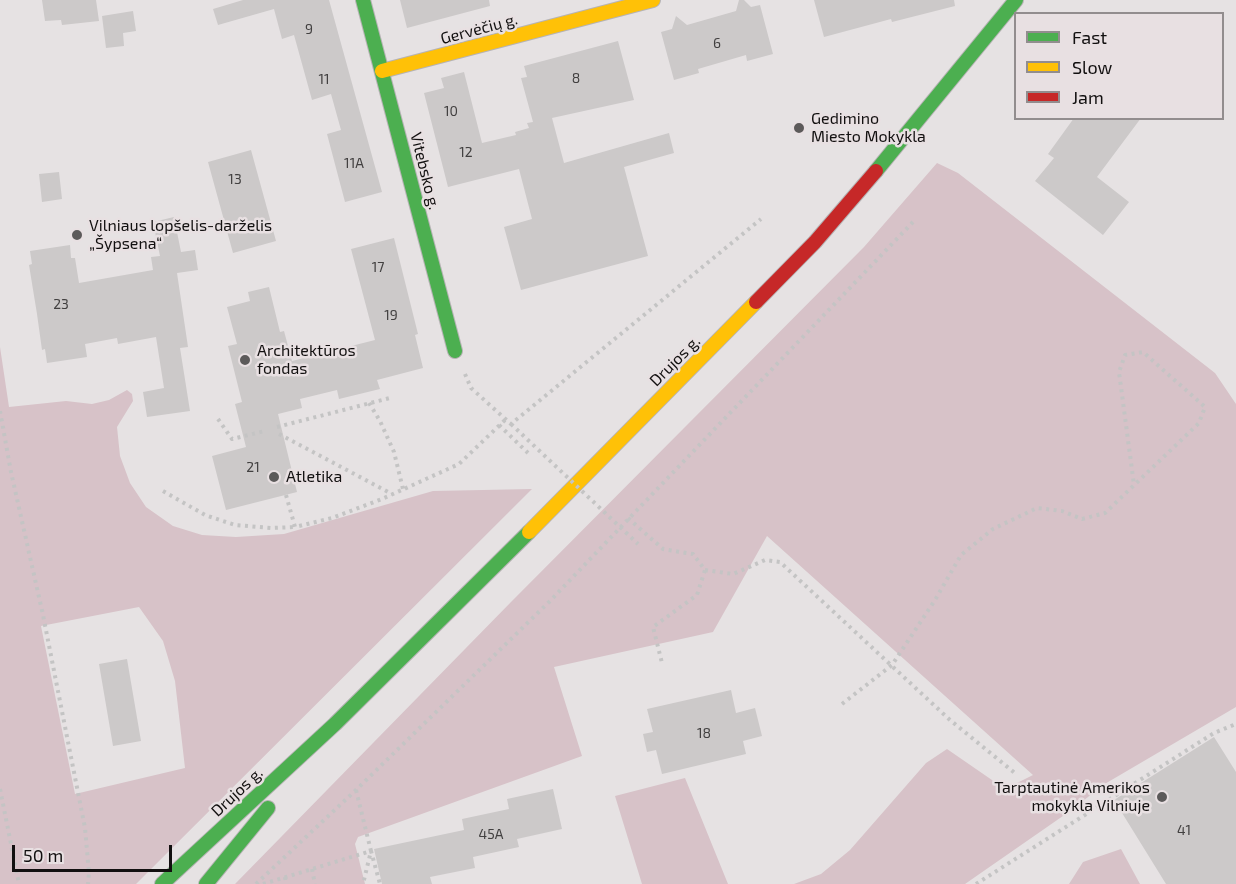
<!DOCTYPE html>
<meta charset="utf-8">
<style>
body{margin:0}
#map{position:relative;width:1236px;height:884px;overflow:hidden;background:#e6e2e3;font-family:"Exo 2",sans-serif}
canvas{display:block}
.legend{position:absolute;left:1014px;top:12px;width:210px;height:108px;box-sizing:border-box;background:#e8e0e2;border:2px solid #928d8e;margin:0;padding:8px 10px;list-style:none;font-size:18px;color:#121010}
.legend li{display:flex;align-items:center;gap:12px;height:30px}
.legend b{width:30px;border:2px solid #928d8e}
.scale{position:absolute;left:12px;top:845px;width:160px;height:27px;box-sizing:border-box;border:3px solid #121010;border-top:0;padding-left:8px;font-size:18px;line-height:21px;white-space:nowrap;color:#121010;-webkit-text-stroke:4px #e8e0e2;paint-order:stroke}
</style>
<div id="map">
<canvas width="1236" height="884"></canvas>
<ul class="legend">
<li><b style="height:8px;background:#4caf50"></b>Fast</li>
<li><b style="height:8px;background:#ffc107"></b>Slow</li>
<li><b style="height:8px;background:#c62828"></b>Jam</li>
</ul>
<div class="scale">50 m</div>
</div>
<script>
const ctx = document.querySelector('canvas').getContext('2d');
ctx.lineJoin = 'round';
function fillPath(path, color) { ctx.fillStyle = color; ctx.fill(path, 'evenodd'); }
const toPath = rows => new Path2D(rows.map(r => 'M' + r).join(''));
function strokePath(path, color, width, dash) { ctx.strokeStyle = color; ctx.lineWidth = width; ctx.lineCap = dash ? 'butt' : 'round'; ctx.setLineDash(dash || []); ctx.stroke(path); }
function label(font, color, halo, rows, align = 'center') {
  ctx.font = font + ' "Exo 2",sans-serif'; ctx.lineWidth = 5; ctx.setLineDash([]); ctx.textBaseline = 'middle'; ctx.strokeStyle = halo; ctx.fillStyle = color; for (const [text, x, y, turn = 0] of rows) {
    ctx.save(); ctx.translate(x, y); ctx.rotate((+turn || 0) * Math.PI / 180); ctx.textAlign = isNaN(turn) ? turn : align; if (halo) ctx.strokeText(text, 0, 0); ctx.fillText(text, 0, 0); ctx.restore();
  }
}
const green = toPath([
 [937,163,958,173,1215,373,1236,404,1236,707,1103,785,1073,809,965,884,794,884,821,874,850,850,926,763,947,749,1005,789,1033,775,767,536,713,632,554,667,582,756,358,837,355,844,365,884,235,884,511,602,864,247],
 [0,347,9,407,66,401,92,404,109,400,127,390,132,394,133,401,117,427,120,456,130,483,146,507,173,526,202,535,236,537,284,534,433,491,532,489,136,884,0,884],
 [139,607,163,641,175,681,185,768,75,794,41,626],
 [685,778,728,884,642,884,615,796],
 [1121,849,1140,884,1069,884,1083,862]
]);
const building = toPath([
 [42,0,96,0,99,21,62,25,61,20,45,21],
 [243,0,329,0,382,192,345,202,327,134,341,130,331,94,312,100,294,35,282,39,274,9,218,25,213,9],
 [400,0,489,0,490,6,407,28],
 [739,0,744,0,751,7,760,5,773,54,747,61,746,55,698,69,699,73,674,80,661,32,672,29,676,16,687,25,736,11],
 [814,0,954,0,955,6,892,22,891,19,824,37],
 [133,11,136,31,123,33,124,46,106,48,102,16],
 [618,41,634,100,552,118,564,163,669,133,674,153,624,167,648,256,521,290,504,227,532,219,519,169,448,187,424,93,444,88,441,78,464,72,482,143,516,135,515,132,529,128,527,123,533,122,521,78,527,77,524,66],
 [1074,118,1141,118,1097,177,1129,202,1103,235,1035,181,1054,158,1048,154],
 [251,150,276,241,233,253,208,162],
 [59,172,62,199,42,202,39,174],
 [174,217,181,252,195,250,198,270,177,273,188,347,180,348,190,411,147,417,143,392,164,388,156,337,118,344,117,338,85,344,87,357,47,363,45,349,42,350,37,314,29,265,32,264,30,251,70,245,71,258,75,258,79,283,153,270,151,257,160,256,153,222],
 [394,238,418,334,415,335,423,368,377,380,380,389,339,399,337,390,300,399,302,408,278,414,297,492,226,510,212,456,246,447,235,404,242,402,228,346,237,344,227,307,250,301,248,292,269,287,280,332,284,331,292,361,375,340,351,249],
 [127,659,141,741,113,746,99,664],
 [731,690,736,713,755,708,762,736,743,741,746,754,662,774,656,750,647,752,643,734,653,732,647,709],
 [1214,737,1236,772,1236,884,1166,884,1114,800],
 [553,789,562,829,517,839,519,847,473,857,475,868,430,877,432,884,382,884,374,849,464,830,462,819,509,809,507,799]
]);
const path = toPath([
 [465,374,471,388,511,424,761,219],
 [369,403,380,421,394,452,403,489],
 [0,411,11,472,43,615,85,828,89,873,88,884],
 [218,419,232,439,265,431],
 [499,425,528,453],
 [277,427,390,398],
 [279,434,392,494],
 [163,491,205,515,235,525,271,528,295,527],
 [286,495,295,527,332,518,382,499,459,464,505,420],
 [628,518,663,549,693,554,705,570,697,595,653,627,662,663],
 [705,570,733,574,765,560,780,562,950,720,1016,774],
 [842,704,892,665,935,600,961,555,993,529,1037,508,1062,511,1082,519,1105,513,1199,423,1205,407,1143,352,1125,355,1119,372,1134,485],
 [0,789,19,884],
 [356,790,371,851,363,884],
 [312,869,315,884],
 [285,877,286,884],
 [256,884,356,790,549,602,913,222],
 [263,884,371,851,380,884],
 [976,884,1214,733,1236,724]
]);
const fast = toPath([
 [363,0,455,351],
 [876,171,1016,0],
 [162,884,335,724,529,532],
 [206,884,268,808]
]);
const slow = toPath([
 [382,71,653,0],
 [529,532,756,302]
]);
const jam = toPath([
 [756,302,815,242,876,171]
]);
const pathBridge = toPath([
 [511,424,638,544]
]);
const markers = [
 [799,128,6,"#5c5a5a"],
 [77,235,6,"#5c5a5a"],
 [245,360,6,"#5c5a5a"],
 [274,477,6,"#5c5a5a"],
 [1162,797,6,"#5c5a5a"]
];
const numberNames = [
 ["9",309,29],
 ["6",717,43],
 ["8",576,78],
 ["11",324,79],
 ["10",451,111],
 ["12",466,152],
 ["11A",354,163],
 ["13",235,179],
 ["17",378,267],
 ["23",61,304],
 ["19",391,315],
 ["21",253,467],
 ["18",704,733],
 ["41",1184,830],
 ["45A",491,834]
];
const streetNames = [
 ["Gervėčių g.",479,29,-15],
 ["Vitebsko g.",425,171,76],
 ["Drujos g.",675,361,-45],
 ["Drujos g.",237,792,-43]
];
const poiNames = [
 ["Gedimino",811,119],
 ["Miesto Mokykla",811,137],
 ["Vilniaus lopšelis-darželis",89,226],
 ["„Šypsena“",89,244],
 ["Architektūros",257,351],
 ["fondas",257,369],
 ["Atletika",286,477],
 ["Tarptautinė Amerikos",1150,788,"right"],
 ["mokykla Vilniuje",1150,806,"right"]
];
fillPath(green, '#d7c2c8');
fillPath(building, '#ccc9c9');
strokePath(fast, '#b6b3b4', 16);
strokePath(slow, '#b6b3b4', 16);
strokePath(jam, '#b6b3b4', 16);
strokePath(path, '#c4c4c4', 4, [3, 4.5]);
strokePath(fast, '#4caf50', 14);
strokePath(slow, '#ffc107', 14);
strokePath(jam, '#c62828', 14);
strokePath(pathBridge, '#c4c4c4', 4, [3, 4.5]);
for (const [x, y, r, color] of markers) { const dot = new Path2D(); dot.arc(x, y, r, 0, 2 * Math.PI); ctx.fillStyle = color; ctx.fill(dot); strokePath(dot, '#e8e0e2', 2); }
label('14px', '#424040', null, numberNames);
label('16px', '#121010', '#e8e0e2', streetNames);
label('16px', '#121010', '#e8e0e2', poiNames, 'left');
</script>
